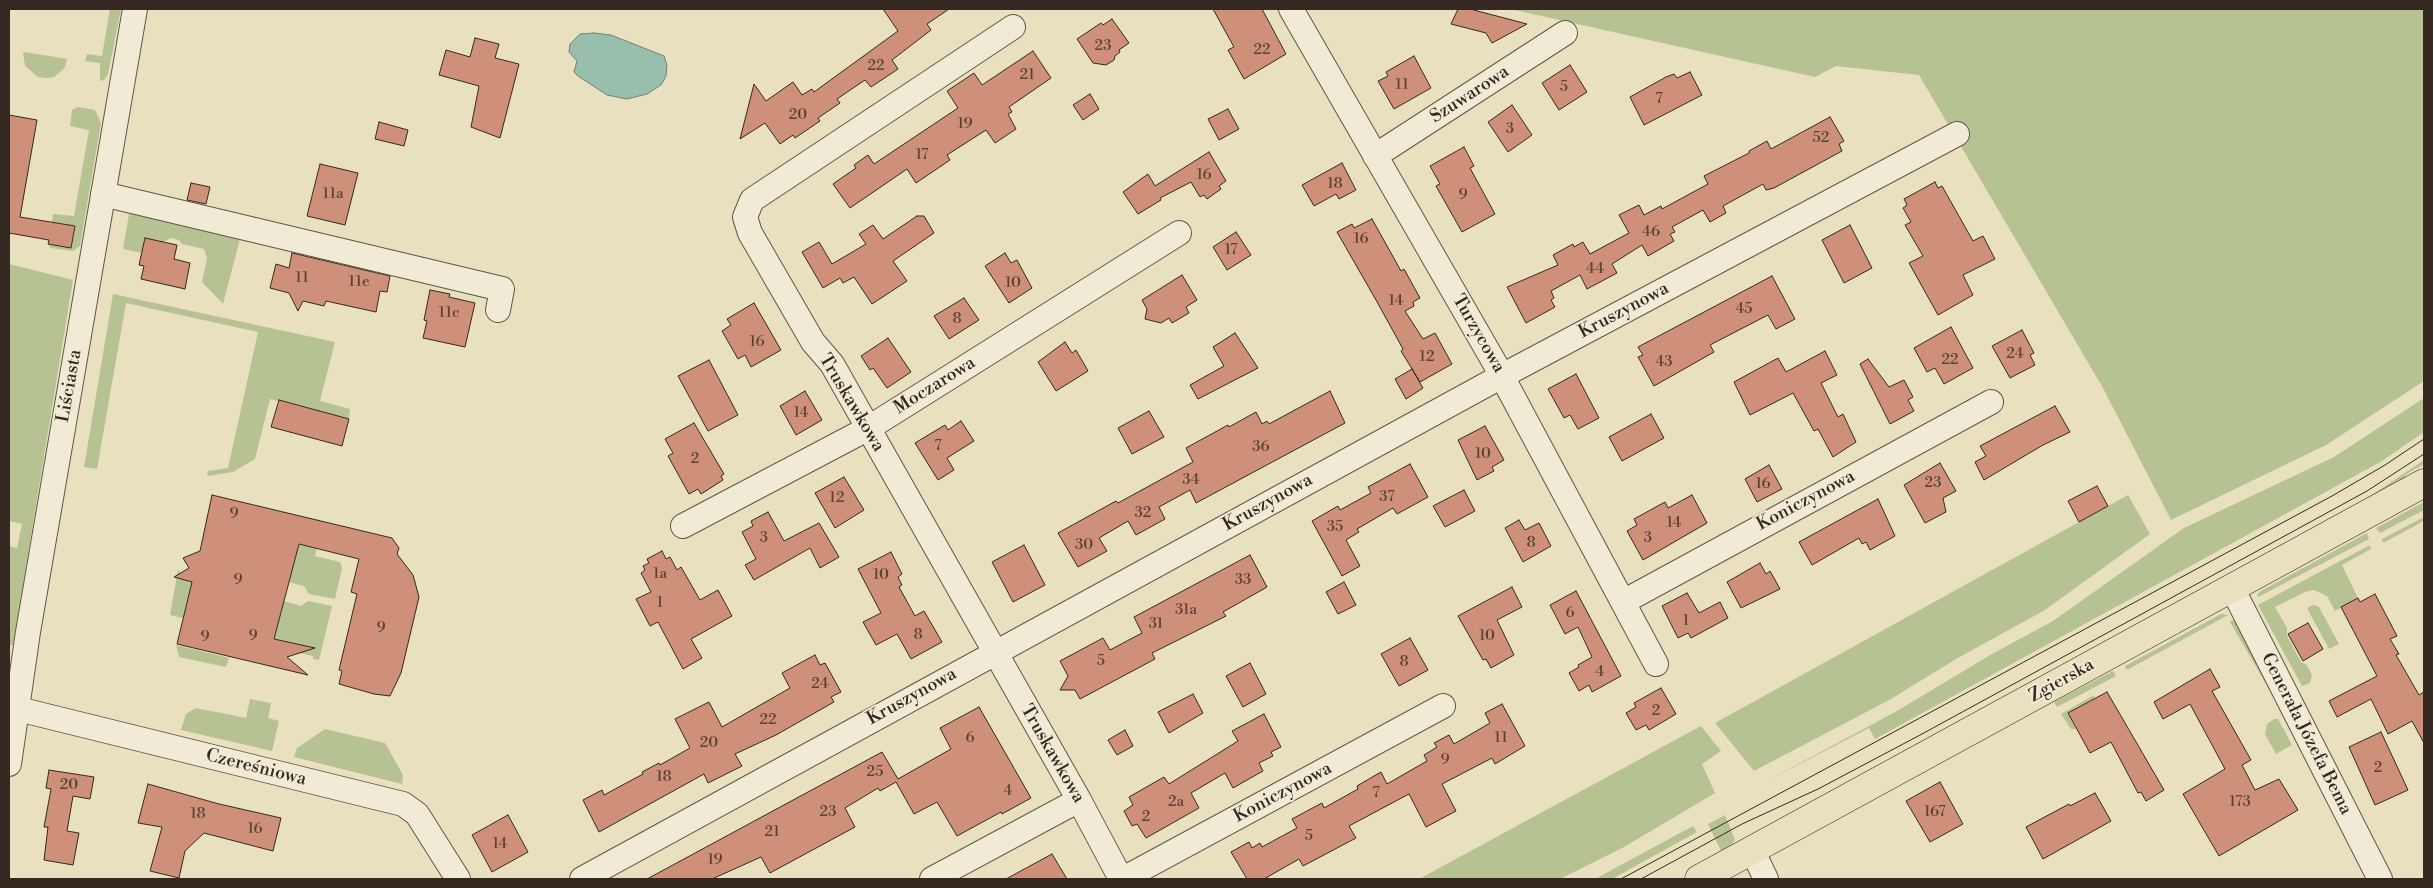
<!DOCTYPE html>
<meta charset="utf-8">
<style>
body{margin:0}
#map{position:relative;width:2433px;height:888px;overflow:hidden;background:#e9e0bf;font-family:"Libre Bodoni",serif}
canvas{display:block}
.frame{position:absolute;inset:0;border:10px solid #352820;pointer-events:none}
</style>
<div id="map">
<canvas width="2433" height="888"></canvas>
<div class="frame"></div>
</div>
<script>
const ctx = document.querySelector('canvas').getContext('2d');
ctx.lineJoin = 'round';
function fillPath(path, color) { ctx.fillStyle = color; ctx.fill(path, 'evenodd'); }
const toPath = rows => new Path2D(rows.map(r => 'M' + r).join(''));
function strokePath(path, color, width, dash) { ctx.strokeStyle = color; ctx.lineWidth = width; ctx.lineCap = dash ? 'butt' : 'round'; ctx.setLineDash(dash || []); ctx.stroke(path); }
function label(font, color, halo, rows, align = 'center') {
  ctx.font = font + ' "Libre Bodoni",serif'; ctx.lineWidth = 4; ctx.setLineDash([]); ctx.textBaseline = 'middle'; ctx.strokeStyle = halo; ctx.fillStyle = color; for (const [text, x, y, turn = 0] of rows) {
    ctx.save(); ctx.translate(x, y); ctx.rotate((+turn || 0) * Math.PI / 180); ctx.textAlign = isNaN(turn) ? turn : align; if (halo) ctx.strokeText(text, 0, 0); ctx.fillText(text, 0, 0); ctx.restore();
  }
}
const green = toPath([
 [110,9,121,9,108,74,104,80,100,81,100,63,85,61,87,54,102,56],
 [1510,9,2424,9,2424,381,2326,445,2171,520,2103,388,1919,75,1836,66,1815,77],
 [23,52,50,56,67,59,65,67,59,73,54,77,46,78,38,77,25,66],
 [78,107,95,110,101,123,80,246,73,251,51,248,48,244,71,248,75,226,52,222,53,214,74,216,89,130,70,126,72,110],
 [130,208,241,235,223,304,202,282,207,258,204,249,182,244,179,240,171,238,142,253,123,249],
 [9,264,73,280,13,645,9,645,9,546,17,548,22,524,9,521],
 [113,294,335,342,320,401,350,409,349,419,270,399,255,459,233,472,207,476,208,471,228,468,258,332,126,303,97,469,84,467],
 [2424,398,2424,432,2382,461,1875,739,1869,728,1763,783,1897,711,1992,654,2053,621,2184,528,2334,457],
 [2424,460,2424,464,2405,475,2406,478,2363,501],
 [2128,495,2150,534,2045,610,1956,659,1891,699,1754,771,1715,723],
 [2424,502,2424,510,2380,533,2376,528],
 [2424,517,2424,521,2383,543,2382,539],
 [2367,533,2369,539,2258,597,2257,595,2261,591],
 [298,543,317,548,315,556,340,562,342,568,335,599,309,594,304,586,288,582],
 [2370,545,2371,549,2342,565,2358,598,2335,611,2327,596,2314,590,2305,592,2275,607,2287,628,2287,636,2301,662,2307,665,2312,675,2310,683,2302,686,2258,605],
 [178,569,180,574,192,581,244,633,170,615],
 [284,601,301,606,308,601,332,606,319,660,313,659,313,656,299,653,294,644,274,639],
 [2313,605,2319,607,2339,644,2329,649,2307,608],
 [2221,614,2228,615,2127,670,2125,666],
 [2235,619,2272,690,2272,694,2230,622],
 [176,645,229,658,226,667,179,657],
 [2113,671,2116,676,2057,707,2054,702],
 [2094,695,2095,698,2068,713,2076,729,2071,729,2061,714],
 [250,699,271,703,268,718,279,721,272,751,181,730,186,714,196,708,246,718],
 [2274,719,2278,719,2292,745,2276,754,2265,734,2267,724],
 [1701,726,1721,751,1702,764,1715,793,1624,847,1560,879,1419,879],
 [325,729,385,743,403,775,402,784,294,757,297,748],
 [1725,815,1735,840,1732,845,1721,851,1708,824],
 [1693,826,1697,832,1612,879,1595,879]
]);
const water = toPath([
 [594,33,611,35,664,56,667,65,666,76,661,85,647,94,627,99,607,95,578,76,574,72,577,61,569,52,570,44,580,34,594,33]
]);
const building = toPath([
 [883,9,949,9,927,24,931,30,892,60,898,69,871,87,865,80,837,99,840,103,818,118,820,121,795,138,793,135,780,144,765,123,740,139,754,84,766,101,793,82,802,95,812,89,814,92,898,31,883,9],
 [1213,9,1262,9,1286,54,1244,79,1228,50,1234,47,1213,9],
 [1458,9,1470,9,1527,24,1492,43,1486,33,1451,24,1458,9],
 [1112,19,1129,43,1119,50,1120,52,1115,56,1114,60,1106,65,1093,63,1077,39,1101,23,1103,25,1112,19],
 [475,38,499,44,495,58,519,64,500,138,471,127,479,86,439,75,446,50,470,57,475,38],
 [1033,51,1051,78,1009,107,1012,112,1008,114,1016,129,995,143,986,130,947,155,950,160,916,183,907,169,850,208,833,184,856,168,854,165,868,155,874,164,958,108,947,91,974,73,982,85,1033,51],
 [1414,56,1431,88,1394,109,1378,81,1388,76,1386,72,1414,56],
 [1570,65,1587,92,1559,110,1542,83,1570,65],
 [1690,72,1702,95,1644,125,1630,97,1666,77,1674,74,1677,78,1690,72],
 [1090,94,1099,109,1083,120,1073,105,1090,94],
 [1512,105,1532,135,1508,152,1488,122,1512,105],
 [1228,109,1239,129,1219,140,1208,119,1228,109],
 [9,115,37,120,20,217,75,226,71,248,48,244,49,240,9,233,9,115],
 [1830,117,1844,141,1839,144,1842,151,1774,188,1766,190,1763,184,1723,206,1726,213,1710,222,1703,210,1672,227,1675,232,1670,234,1674,241,1648,256,1642,245,1612,264,1617,273,1587,289,1580,275,1551,291,1554,298,1551,300,1555,307,1526,323,1507,287,1558,265,1553,255,1573,244,1574,247,1583,242,1590,254,1629,233,1619,215,1639,205,1644,215,1661,206,1662,209,1708,184,1704,176,1749,153,1749,151,1767,141,1771,149,1830,117],
 [379,122,408,130,404,146,375,139,379,122],
 [1464,147,1474,166,1470,168,1495,214,1462,232,1436,186,1440,184,1430,166,1464,147],
 [1209,152,1226,181,1219,186,1221,189,1207,199,1204,195,1200,197,1191,182,1160,198,1161,200,1138,214,1123,192,1148,174,1155,186,1209,152],
 [1342,163,1356,190,1339,199,1336,194,1314,206,1302,185,1342,163],
 [320,164,358,173,345,225,307,216,320,164],
 [1935,182,1938,188,1942,186,1973,241,1983,236,1995,259,1963,275,1973,295,1938,315,1909,263,1923,256,1905,225,1911,222,1903,208,1907,205,1904,199,1935,182],
 [191,183,210,187,206,204,187,200,191,183],
 [917,216,924,216,934,233,893,261,907,281,872,304,854,277,843,283,840,278,823,288,802,252,819,242,832,264,866,244,859,234,873,225,883,239,917,216],
 [1372,219,1401,271,1404,269,1420,298,1413,302,1414,306,1405,311,1423,339,1435,333,1452,364,1420,382,1401,351,1403,349,1376,300,1337,232,1352,224,1354,228,1372,219],
 [1850,225,1872,268,1844,283,1822,240,1850,225],
 [1236,232,1251,255,1227,270,1213,247,1236,232],
 [145,238,177,245,174,259,190,263,185,289,141,279,144,266,139,265,145,238],
 [292,253,390,276,387,292,380,291,376,312,326,301,324,306,303,301,298,311,289,293,270,288,276,264,289,268,292,253],
 [1005,253,1011,263,1017,260,1032,288,1009,303,985,266,1005,253],
 [1182,275,1197,300,1186,307,1189,313,1172,323,1169,318,1161,323,1145,319,1147,309,1142,300,1182,275],
 [1772,276,1795,319,1776,329,1768,315,1710,345,1714,352,1654,386,1638,357,1643,355,1638,347,1772,276],
 [430,290,450,294,449,297,475,303,465,347,423,338,427,321,424,320,430,290],
 [964,298,979,320,949,339,934,316,964,298],
 [754,303,781,350,751,367,745,355,738,359,722,331,731,325,727,319,754,303],
 [1951,327,1973,368,1944,384,1935,368,1927,372,1914,348,1951,327],
 [2022,330,2034,353,2030,355,2035,365,2010,378,1992,346,2022,330],
 [1235,333,1258,368,1198,399,1190,385,1224,366,1213,347,1235,333],
 [888,338,911,372,887,388,873,368,870,370,861,356,888,338],
 [1065,342,1072,353,1076,350,1088,371,1056,391,1038,362,1065,342],
 [1825,351,1837,375,1821,383,1838,417,1843,414,1856,442,1833,457,1818,429,1814,431,1793,393,1750,415,1734,382,1778,358,1786,372,1825,351],
 [1868,359,1889,387,1904,380,1913,397,1908,400,1914,411,1890,424,1860,364,1868,359],
 [709,360,738,415,708,431,678,376,709,360],
 [1412,369,1423,388,1406,399,1395,379,1412,369],
 [1576,374,1599,418,1578,429,1570,415,1564,418,1548,389,1576,374],
 [805,391,822,420,796,435,780,406,805,391],
 [1330,391,1345,423,1196,503,1190,490,1159,507,1165,519,1136,535,1128,521,1099,538,1107,551,1078,567,1058,533,1116,501,1118,503,1193,462,1186,448,1228,425,1229,427,1256,412,1262,424,1267,421,1269,424,1330,391],
 [279,400,349,419,342,446,271,427,279,400],
 [2055,406,2070,432,2043,445,1984,480,1975,462,1986,456,1980,446,2055,406],
 [1149,411,1164,437,1132,454,1118,428,1149,411],
 [1651,414,1664,438,1622,461,1609,437,1651,414],
 [961,421,974,441,947,458,954,470,938,480,915,443,945,425,948,430,961,421],
 [694,423,724,474,721,476,723,480,701,494,698,489,689,494,668,456,673,453,665,439,694,423],
 [1485,426,1504,460,1492,467,1494,471,1477,480,1458,440,1485,426],
 [1940,463,1956,491,1943,498,1946,512,1925,523,1904,485,1940,463],
 [1410,464,1428,497,1397,514,1393,508,1357,529,1359,532,1346,540,1360,566,1342,576,1312,521,1338,506,1340,510,1371,493,1368,487,1410,464],
 [1769,465,1782,489,1757,502,1745,479,1769,465],
 [844,477,864,510,835,528,815,493,844,477],
 [2097,486,2108,506,2079,522,2068,501,2097,486],
 [1464,490,1475,511,1445,527,1433,506,1464,490],
 [212,495,392,538,399,548,397,554,413,575,419,597,401,673,390,696,374,694,339,684,342,671,339,670,357,594,351,592,359,559,299,544,274,639,315,648,287,657,308,675,177,644,192,582,174,577,189,568,183,558,200,551,212,495],
 [1692,495,1707,523,1643,560,1627,531,1637,525,1634,519,1665,502,1668,508,1692,495],
 [1878,499,1895,536,1870,550,1866,542,1862,544,1859,538,1812,565,1799,542,1878,499],
 [768,512,784,541,819,523,839,557,820,568,810,548,754,580,745,565,756,559,742,532,753,526,751,521,768,512],
 [1519,520,1525,530,1539,523,1551,546,1523,562,1505,528,1519,520],
 [1024,545,1045,585,1013,602,992,562,1024,545],
 [662,551,666,559,670,557,677,570,681,567,700,600,718,590,732,616,691,639,702,658,683,669,658,622,650,626,636,599,651,592,641,573,645,570,643,566,649,563,647,559,662,551],
 [891,552,902,574,898,577,902,585,899,587,915,616,924,611,942,642,911,659,897,634,876,645,863,622,881,613,858,569,891,552],
 [1250,555,1267,587,1223,612,1226,616,1152,653,1155,659,1080,699,1075,690,1060,690,1068,676,1060,661,1103,638,1110,650,1142,633,1134,617,1250,555],
 [1760,563,1766,574,1770,571,1780,589,1741,608,1727,582,1760,563],
 [1344,582,1356,605,1338,614,1326,592,1344,582],
 [1512,587,1522,607,1497,620,1514,655,1491,668,1486,659,1483,660,1458,616,1512,587],
 [1576,591,1621,676,1592,692,1589,685,1579,691,1569,673,1579,667,1578,665,1592,657,1578,627,1565,634,1550,605,1576,591],
 [1687,593,1699,613,1720,602,1728,618,1691,638,1688,633,1678,638,1662,606,1687,593],
 [2375,594,2397,636,2390,639,2399,654,2396,655,2419,695,2424,692,2424,743,2412,721,2388,734,2371,699,2337,717,2329,701,2377,676,2341,607,2358,598,2360,602,2375,594],
 [2308,623,2323,649,2303,661,2288,634,2308,623],
 [1410,638,1428,670,1399,686,1381,654,1410,638],
 [815,655,820,665,825,663,841,692,831,697,834,702,776,735,735,754,742,766,708,783,704,774,599,832,583,800,602,790,604,795,643,774,642,772,659,763,660,765,690,748,675,719,709,702,722,727,790,688,782,673,815,655],
 [1250,663,1266,694,1243,707,1226,676,1250,663],
 [2210,669,2220,687,2212,691,2251,760,2242,765,2255,790,2279,779,2298,810,2219,856,2183,794,2225,769,2190,704,2163,719,2154,702,2210,669],
 [1661,688,1676,714,1649,730,1646,725,1636,730,1626,713,1636,707,1634,703,1661,688],
 [2107,692,2164,790,2146,801,2141,792,2138,793,2111,742,2090,753,2068,713,2107,692],
 [1193,694,1203,713,1169,733,1158,712,1193,694],
 [1502,704,1525,746,1495,764,1492,758,1442,784,1456,811,1426,827,1409,794,1349,826,1356,838,1303,866,1299,859,1264,879,1247,879,1231,852,1249,842,1252,848,1260,843,1262,847,1297,828,1292,819,1322,803,1324,808,1358,789,1357,786,1381,772,1387,784,1427,761,1424,755,1437,747,1434,743,1449,735,1454,744,1490,723,1485,713,1502,704],
 [979,707,1031,798,1002,814,1001,812,957,836,937,802,914,814,896,782,880,791,878,788,845,808,855,827,770,873,761,857,712,879,647,879,882,752,898,779,951,749,940,728,979,707],
 [1264,714,1281,747,1271,752,1273,756,1259,763,1263,771,1233,788,1225,773,1191,793,1199,808,1146,838,1137,824,1132,826,1124,811,1133,805,1129,797,1164,777,1169,784,1238,741,1232,731,1264,714],
 [1125,730,1133,746,1117,755,1108,740,1125,730],
 [2381,732,2408,790,2375,805,2349,747,2381,732],
 [49,770,94,777,90,799,73,796,67,831,79,833,73,865,44,860,48,827,44,827,51,789,46,788,49,770],
 [1940,782,1963,824,1930,842,1906,801,1940,782],
 [148,784,219,804,281,818,273,851,204,833,185,851,179,878,150,871,162,827,138,823,148,784],
 [2095,793,2111,821,2043,859,2026,827,2069,804,2070,806,2095,793],
 [508,815,528,852,492,872,472,835,508,815],
 [1052,854,1067,879,1006,879,1052,854]
]);
const minor = toPath([
 [1291,9,1497,367,1656,664],
 [1013,27,752,200,745,217,750,233,813,342,832,364,1079,800,1121,879],
 [1375,156,1565,33],
 [103,194,502,289,498,310],
 [683,526,867,429,1179,233],
 [2232,588,2380,879],
 [1623,602,1991,402],
 [18,709,403,804,417,814,458,879],
 [9,764,28,632,135,9],
 [1752,850,1766,879],
 [582,879,1502,376,1957,134],
 [932,879,1079,800],
 [1123,879,1443,706]
]);
const major = toPath([
 [1699,879,2424,483]
]);
const tram = toPath([
 [1621,879,2332,496,2385,465,2424,439],
 [1641,879,1742,824,1818,789,1922,734,2367,491,2424,454]
]);
const numberNames = [
 ["23",1103,46],
 ["22",1262,50],
 ["22",876,66],
 ["21",1027,75],
 ["11",1402,85],
 ["5",1564,87],
 ["7",1659,99],
 ["20",798,115],
 ["19",965,124],
 ["3",1510,129],
 ["52",1821,138],
 ["17",922,155],
 ["16",1204,175],
 ["18",1335,184],
 ["11a",333,194],
 ["9",1463,195],
 ["46",1651,232],
 ["16",1361,239],
 ["17",1231,250],
 ["44",1595,269],
 ["11",302,278],
 ["11e",359,282],
 ["10",1013,283],
 ["14",1396,301],
 ["45",1744,309],
 ["11c",449,313],
 ["8",957,319],
 ["16",757,342],
 ["24",2015,354],
 ["12",1427,357],
 ["22",1950,360],
 ["43",1664,362],
 ["14",801,413],
 ["7",938,446],
 ["36",1261,447],
 ["10",1483,454],
 ["2",695,459],
 ["34",1191,480],
 ["23",1933,483],
 ["16",1763,484],
 ["37",1387,497],
 ["12",837,498],
 ["32",1143,513],
 ["9",234,514],
 ["14",1674,523],
 ["35",1335,527],
 ["3",764,538],
 ["3",1648,538],
 ["8",1531,543],
 ["30",1084,545],
 ["1a",660,574],
 ["10",881,575],
 ["9",238,580],
 ["33",1243,580],
 ["1",660,603],
 ["31a",1186,610],
 ["6",1570,613],
 ["1",1686,621],
 ["31",1156,624],
 ["9",381,628],
 ["8",918,635],
 ["9",253,636],
 ["10",1487,636],
 ["9",205,637],
 ["5",1101,661],
 ["8",1404,662],
 ["4",1600,672],
 ["24",820,684],
 ["2",1656,711],
 ["22",768,720],
 ["6",970,738],
 ["11",1501,738],
 ["20",709,743],
 ["9",1445,760],
 ["2",2378,768],
 ["25",875,772],
 ["18",664,777],
 ["20",69,785],
 ["4",1008,791],
 ["7",1376,793],
 ["2a",1176,802],
 ["173",2240,802],
 ["23",828,812],
 ["167",1935,812],
 ["18",198,814],
 ["2",1146,817],
 ["16",255,829],
 ["21",772,832],
 ["5",1309,836],
 ["14",500,844],
 ["19",715,860]
];
const streetNames = [
 ["Szuwarowa",1470,95,-33],
 ["Kruszynowa",1624,311,-28],
 ["Turzycowa",1478,334,60],
 ["Liściasta",70,386,-80],
 ["Moczarowa",935,386,-32],
 ["Truskawkowa",851,403,59],
 ["Koniczynowa",1806,501,-28],
 ["Kruszynowa",1268,503,-29],
 ["Zgierska",2062,681,-29],
 ["Kruszynowa",912,697,-29],
 ["Generała Józefa Bema",2306,734,63],
 ["Truskawkowa",1052,754,60],
 ["Czereśniowa",256,768,14],
 ["Koniczynowa",1283,793,-28]
];
fillPath(green, '#b6c292');
fillPath(water, '#98bead');
strokePath(water, '#708275', 1);
fillPath(building, '#ce9079');
strokePath(building, '#352820', 1);
strokePath(minor, '#625648', 26);
strokePath(major, '#352820', 29);
strokePath(minor, '#f1ebd5', 24);
strokePath(major, '#e9e0bf', 28);
strokePath(tram, '#352820', 1);
label('15px', '#5b4236', null, numberNames);
label('18px', '#352820', '#f1ebd5', streetNames);
</script>
